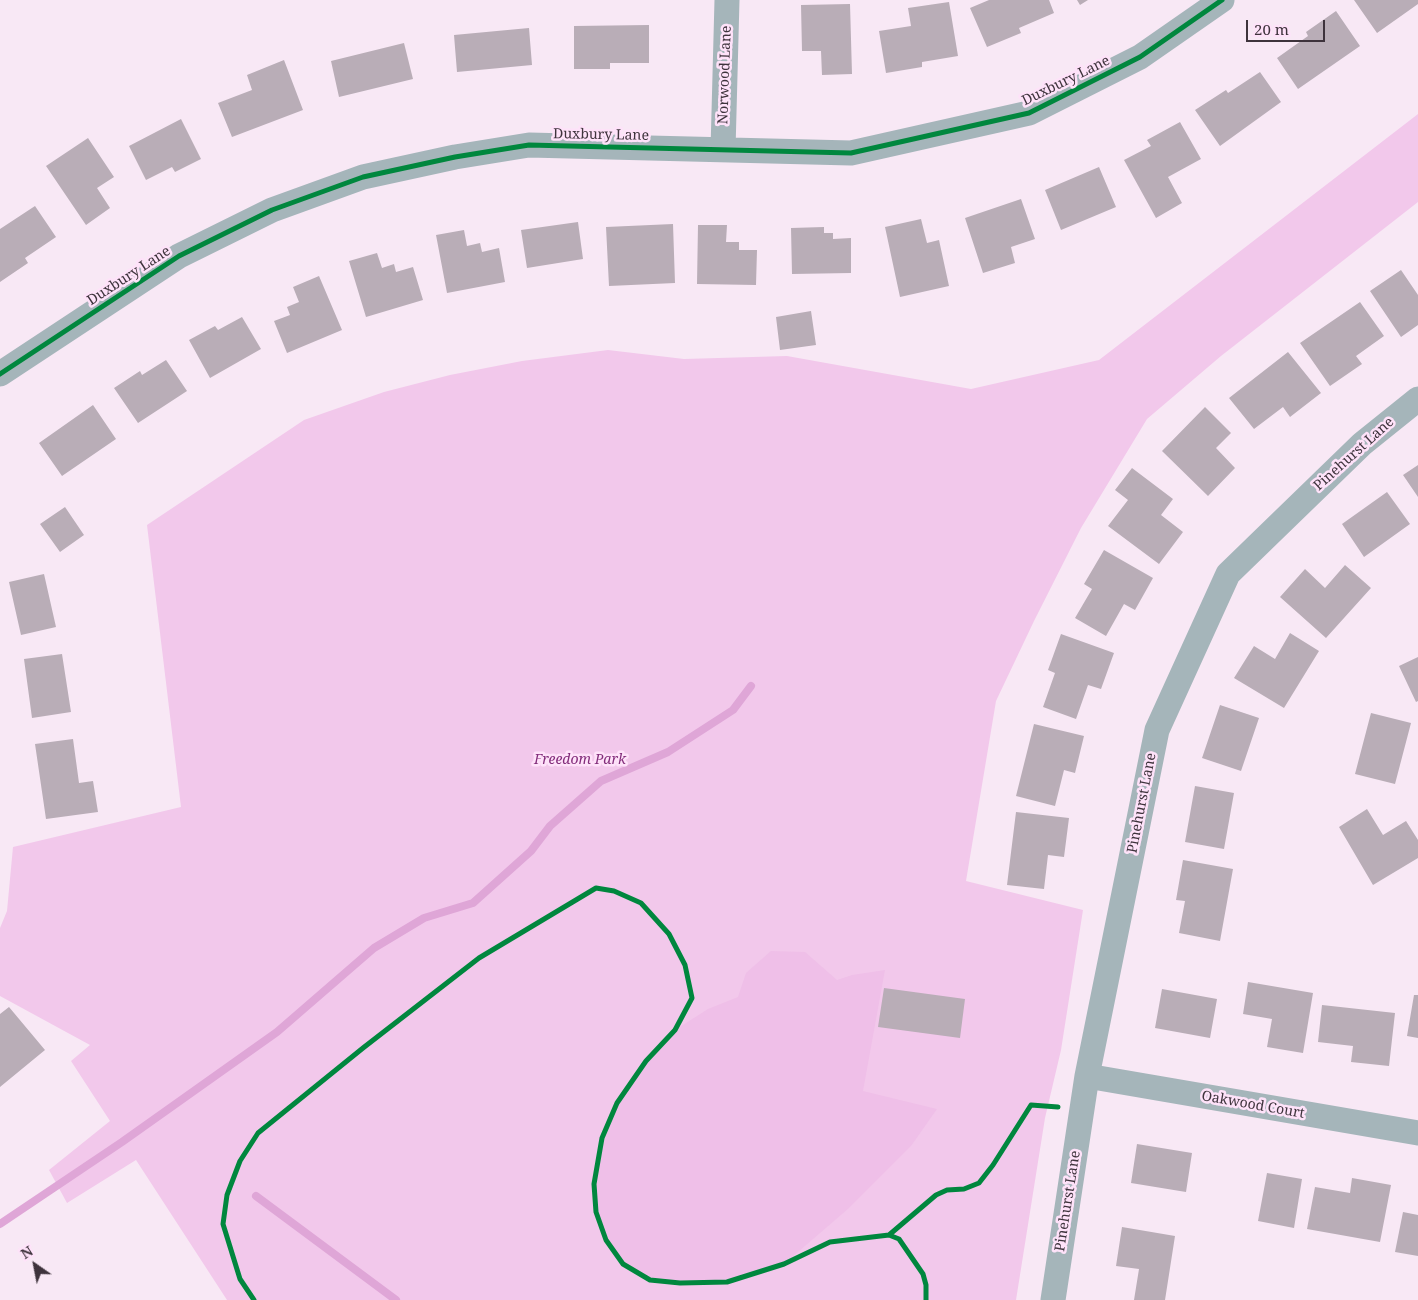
<!DOCTYPE html>
<style>
body{margin:0}
#map{position:relative;width:1418px;height:1300px;overflow:hidden;background:#f8e8f5;font-family:"Noto Serif",serif}
canvas{display:block}
.north{position:absolute;left:10px;top:1240px;width:50px;height:50px;-webkit-text-stroke:4px #fee2f9;paint-order:stroke;rotate:327deg;font-size:14px;font-weight:700;line-height:20px;text-align:center;color:#3e333c}
.north::after{content:'';display:block;margin:auto;width:18px;height:22px;background:#3e333c;clip-path:polygon(50% 0,100% 100%,50% 72%,0 100%)}
.scale{position:absolute;left:1246px;top:20px;width:79px;height:22px;box-sizing:border-box;border:2px solid #3e333c;border-top:0;padding-left:6px;font-size:15px;line-height:18px;white-space:nowrap;color:#3e333c;-webkit-text-stroke:4px #fee2f9;paint-order:stroke}
</style>
<div id="map">
<canvas width="1418" height="1300"></canvas>
<div class="north">N</div>
<div class="scale">20 m</div>
</div>
<script>
const ctx = document.querySelector('canvas').getContext('2d');
ctx.lineJoin = 'round';
function fillPath(path, color) { ctx.fillStyle = color; ctx.fill(path, 'evenodd'); }
const toPath = rows => new Path2D(rows.map(r => 'M' + r).join(''));
function strokePath(path, color, width, dash) { ctx.strokeStyle = color; ctx.lineWidth = width; ctx.lineCap = dash ? 'butt' : 'round'; ctx.setLineDash(dash || []); ctx.stroke(path); }
function label(font, color, halo, rows, align = 'center') {
  ctx.font = font + ' "Noto Serif",serif'; ctx.lineWidth = 5; ctx.setLineDash([]); ctx.textBaseline = 'middle'; ctx.strokeStyle = halo; ctx.fillStyle = color; for (const [text, x, y, turn = 0] of rows) {
    ctx.save(); ctx.translate(x, y); ctx.rotate((+turn || 0) * Math.PI / 180); ctx.textAlign = isNaN(turn) ? turn : align; if (halo) ctx.strokeText(text, 0, 0); ctx.fillText(text, 0, 0); ctx.restore();
  }
}
const green = toPath([
 [1418,114,1418,202,1221,356,1147,419,1081,528,1034,621,996,701,966,881,1083,910,1061,1050,1045,1118,1016,1300,227,1300,136,1160,67,1203,49,1170,110,1121,71,1061,90,1045,0,996,0,928,7,911,13,847,181,807,147,525,304,420,384,392,450,375,522,361,608,350,684,359,787,356,971,389,1099,360]
]);
const forest = toPath([
 [771,951,805,952,837,980,852,975,885,970,863,1091,937,1109,911,1146,849,1208,784,1264,727,1282,680,1283,650,1280,623,1264,606,1240,596,1212,594,1184,602,1138,617,1103,646,1061,675,1030,708,1009,738,997,746,973]
]);
const stream = toPath([
 [256,1196,396,1300],
 [0,1224,122,1142,277,1032,374,948,424,918,473,903,531,851,550,826,601,781,668,752,733,710,751,686]
]);
const building = toPath([
 [989,0,1049,0,1054,13,1019,28,1021,33,987,47,970,8],
 [1077,0,1088,0,1080,5],
 [1354,0,1418,0,1418,4,1377,33],
 [949,2,958,56,922,62,922,67,886,73,879,31,911,26,908,8],
 [850,4,852,74,822,75,821,51,802,51,801,5],
 [1336,11,1360,46,1298,89,1277,58,1308,36,1306,32],
 [649,25,649,63,610,63,610,69,574,69,574,26],
 [529,28,532,65,457,72,454,35],
 [404,43,413,79,339,97,331,61],
 [284,60,303,110,232,137,218,103,252,90,247,75],
 [1260,72,1281,102,1220,146,1195,110,1226,90,1228,93],
 [181,119,201,159,175,172,172,167,146,180,129,146],
 [1180,122,1201,159,1168,177,1182,203,1156,218,1124,160,1151,146,1147,140],
 [88,138,114,177,97,188,110,208,86,225,46,166],
 [1099,167,1116,207,1061,230,1045,190],
 [1021,199,1035,239,1011,247,1015,263,983,273,965,218],
 [35,206,56,237,25,258,28,263,0,282,0,229],
 [921,219,927,243,939,240,949,286,900,297,885,227],
 [578,222,583,259,527,268,521,230],
 [673,224,675,283,609,286,606,227],
 [698,225,727,225,726,242,739,242,739,250,757,250,756,285,697,284],
 [824,227,824,233,833,233,833,239,851,238,851,273,792,274,791,228],
 [464,230,467,246,480,243,482,252,499,248,505,282,447,293,436,235],
 [377,253,382,268,394,264,396,272,413,267,423,300,366,317,349,261],
 [1401,270,1418,295,1418,325,1401,337,1370,291],
 [319,276,342,330,287,353,274,321,290,315,287,307,299,302,293,287],
 [1360,302,1384,336,1356,356,1362,364,1330,386,1300,343],
 [811,311,816,345,780,350,776,317],
 [242,317,261,349,210,378,189,340,215,326,218,330],
 [1288,352,1321,393,1290,417,1283,407,1254,429,1229,398],
 [166,360,187,391,138,423,114,388,140,371,142,375],
 [93,405,116,439,62,476,39,443],
 [1205,407,1231,433,1216,448,1235,468,1208,496,1162,451],
 [1418,465,1418,497,1403,475],
 [1132,468,1173,499,1161,515,1183,532,1159,564,1108,526,1128,500,1115,490],
 [1387,492,1410,524,1364,557,1342,524],
 [65,507,84,535,60,552,40,524],
 [1104,550,1153,578,1135,610,1124,604,1106,636,1075,618,1092,589,1084,584],
 [1345,565,1371,588,1326,638,1280,597,1305,569,1325,588],
 [44,574,56,627,21,635,9,582],
 [1290,633,1319,651,1284,708,1234,678,1254,646,1275,659],
 [1061,634,1114,653,1101,689,1088,685,1076,719,1043,707,1055,673,1048,670],
 [62,654,71,712,32,718,24,659],
 [1418,657,1418,701,1416,702,1399,666],
 [1220,705,1259,718,1241,771,1202,758],
 [1371,713,1411,723,1395,784,1355,774],
 [1034,724,1084,736,1075,773,1064,770,1055,806,1016,796],
 [73,739,79,783,93,781,98,812,46,819,35,744],
 [1195,786,1234,793,1224,849,1185,842],
 [1367,809,1383,835,1406,821,1418,840,1418,858,1373,885,1339,827],
 [1016,812,1069,818,1064,857,1048,855,1044,889,1007,885],
 [1183,860,1233,869,1220,941,1179,933,1185,901,1176,900],
 [1248,982,1313,993,1303,1053,1267,1047,1272,1019,1243,1014],
 [884,988,965,999,960,1038,878,1027],
 [1162,989,1217,999,1210,1038,1155,1028],
 [1414,995,1418,995,1418,1038,1407,1036],
 [1322,1005,1395,1013,1389,1066,1351,1062,1353,1046,1318,1042],
 [9,1007,45,1050,0,1087,0,1014],
 [1137,1144,1192,1153,1186,1192,1131,1183],
 [1267,1173,1302,1179,1294,1228,1258,1221],
 [1352,1178,1391,1185,1380,1242,1307,1229,1315,1187,1350,1193],
 [1403,1212,1418,1215,1418,1256,1395,1252],
 [1122,1227,1175,1236,1165,1300,1134,1300,1139,1269,1116,1266]
]);
const minor = toPath([
 [723,150,727,0],
 [0,374,179,256,272,210,363,177,455,157,529,145,851,153,1029,113,1140,57,1222,0],
 [1087,1076,1418,1133],
 [1053,1300,1087,1076,1157,730,1228,574,1362,444,1418,399]
]);
const cycleway = toPath([
 [0,374,179,256,272,210,363,177,455,157,529,145,851,153,1029,113,1140,57,1222,0],
 [889,1235,936,1195,947,1190,964,1189,979,1183,993,1165,1031,1105,1058,1107],
 [254,1300,240,1279,223,1224,227,1195,240,1161,258,1133,363,1048,479,958,596,888,614,891,641,903,669,934,685,965,692,998,675,1030,646,1061,617,1103,602,1138,594,1184,596,1212,606,1240,623,1264,650,1280,680,1283,727,1282,784,1264,830,1242,889,1235,899,1239,923,1274,926,1285,926,1300]
]);
const streetNames = [
 ["Norwood Lane",725,75,-88],
 ["Duxbury Lane",1066,81,-26],
 ["Duxbury Lane",601,135,1],
 ["Duxbury Lane",129,276,-33],
 ["Pinehurst Lane",1354,454,-42],
 ["Pinehurst Lane",1142,803,-79],
 ["Oakwood Court",1253,1105,10],
 ["Pinehurst Lane",1068,1201,-81]
];
const parkNames = [
 ["Freedom Park",580,760]
];
fillPath(green, '#f2c8eb');
fillPath(forest, '#efbfe8');
strokePath(stream, '#dfa6d7', 8);
fillPath(building, '#b9adb7');
strokePath(minor, '#a5b5ba', 25);
strokePath(cycleway, '#00873e', 5);
label('14px', '#3e333c', '#fee2f9', streetNames);
label('italic 14px', '#832d7b', '#fee2f9', parkNames);
</script>
